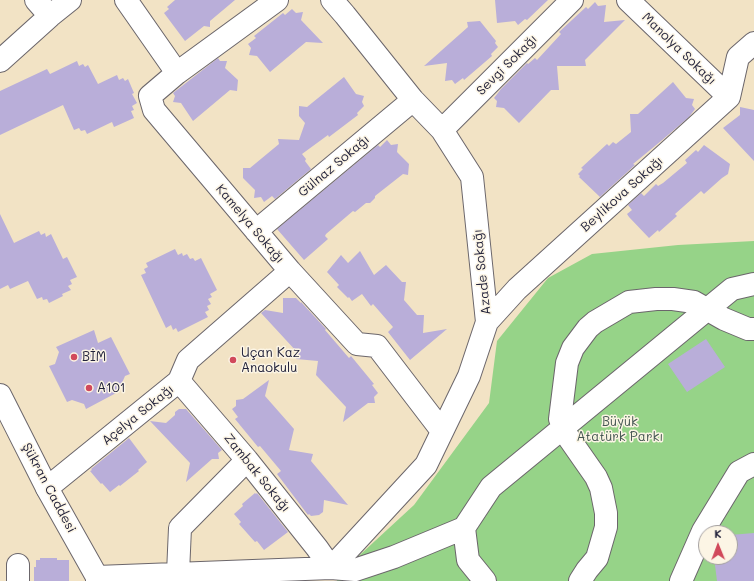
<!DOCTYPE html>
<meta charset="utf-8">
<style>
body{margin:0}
#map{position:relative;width:754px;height:581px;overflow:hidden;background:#f2e3c5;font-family:Mali,sans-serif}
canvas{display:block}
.north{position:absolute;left:698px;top:525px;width:40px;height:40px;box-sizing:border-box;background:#fcf5e5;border:1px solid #a5a1a1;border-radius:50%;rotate:359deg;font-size:11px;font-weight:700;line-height:16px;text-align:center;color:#22223b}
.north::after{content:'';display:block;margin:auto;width:14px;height:18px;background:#d1495b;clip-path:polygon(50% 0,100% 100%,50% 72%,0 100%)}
</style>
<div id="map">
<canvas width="754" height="581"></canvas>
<div class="north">K</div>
</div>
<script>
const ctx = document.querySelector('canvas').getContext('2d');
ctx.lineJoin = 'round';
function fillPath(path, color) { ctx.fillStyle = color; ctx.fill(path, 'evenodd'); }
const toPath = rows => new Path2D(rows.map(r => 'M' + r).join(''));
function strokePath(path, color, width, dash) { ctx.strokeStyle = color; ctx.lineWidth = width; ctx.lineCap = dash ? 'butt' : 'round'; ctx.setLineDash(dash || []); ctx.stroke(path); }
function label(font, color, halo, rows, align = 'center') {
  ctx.font = font + ' Mali,sans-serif'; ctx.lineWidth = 3; ctx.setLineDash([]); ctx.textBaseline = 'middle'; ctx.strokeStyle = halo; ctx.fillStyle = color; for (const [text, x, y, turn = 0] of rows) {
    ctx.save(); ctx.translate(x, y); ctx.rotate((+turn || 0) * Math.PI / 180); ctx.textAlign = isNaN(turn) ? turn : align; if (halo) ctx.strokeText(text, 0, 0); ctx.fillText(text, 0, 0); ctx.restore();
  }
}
const green = toPath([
 [754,241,754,581,337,581,337,576,414,505,489,403,497,341,548,278,592,254,678,245],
 [706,533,730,533,730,557,706,557]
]);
const building = toPath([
 [175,0,235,0,210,21,210,27,204,26,185,41,164,13,169,9,167,7],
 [495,0,548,0,527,20,525,19,518,25,515,21,497,23],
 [595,2,598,6,606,5,604,22,625,20,585,60,586,66,557,66,559,90,551,90,519,123,504,108,496,107,497,101,494,98,501,89,527,63,528,64,535,58,537,60,561,34,559,32,586,7,588,9],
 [292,9,296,13,303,12,301,20,323,43,306,42,270,72,257,56,249,55,251,48,248,44,256,38,254,36,283,13,285,15],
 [480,21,496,41,495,43,498,47,491,54,492,56,464,80,463,78,455,84,452,80,445,81,447,63,424,66,468,27,467,22],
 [218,58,220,61,227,61,225,68,238,80,237,91,230,90,193,121,181,103,173,102,175,96,173,93],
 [77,61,79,66,83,64,85,67,88,65,98,84,117,75,119,80,123,78,125,81,128,79,134,93,132,94,137,103,132,106,134,110,131,111,134,118,114,127,112,122,87,134,85,130,81,131,79,128,74,130,63,105,0,135,0,91,47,69,50,74],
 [344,77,356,94,364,96,362,102,364,106,357,113,358,115,329,137,328,135,302,154,306,159,305,161,311,169,275,199,272,196,264,202,261,197,254,198,255,190,243,178,243,168,250,168,279,144,278,139,299,140,305,123,299,116,299,106,307,107],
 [673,82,686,98,694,99,692,105,695,109,689,117,661,141,633,164,635,165,600,197,579,177,580,176,578,174,583,169,581,168,607,144,609,146,613,142,616,144,631,132,630,114,638,114],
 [740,107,754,110,754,161,723,128,740,115],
 [387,140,391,145,398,144,397,152,409,164,408,175,403,174,375,196,375,198,370,203,366,203,355,212,353,211,326,234,325,236,328,239,304,260,277,229,378,145,380,147],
 [704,145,730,164,728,174,722,178,704,194,701,191,675,214,677,216,659,232,658,230,649,238,629,217,627,214,632,210,628,205,641,193,644,196,656,184,658,186,663,183,687,163,685,160,696,150,698,152],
 [0,214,14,243,39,231,41,235,45,233,46,237,51,234,63,259,67,257,77,277,70,280,72,284,68,286,71,290,62,294,63,296,49,303,47,299,43,300,42,297,37,299,28,281,10,289,8,285,0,289],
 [175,249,178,255,182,253,183,256,187,254,190,259,193,258,195,261,201,258,217,290,210,294,212,297,208,299,211,304,207,306,209,310,205,312,208,317,178,332,176,328,173,330,171,325,166,328,141,275,146,273,144,269,148,267,146,263],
 [360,251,374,275,386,265,402,282,406,282,404,300,417,315,424,315,423,333,447,329,410,360,388,332,393,327,373,304,371,306,362,294,352,301,349,297,348,298,337,287,339,285,327,272,341,255,348,263],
 [283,298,296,298,301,303,301,302,326,329,325,330,349,358,351,356,374,384,372,385,378,393,374,397,375,403,368,403,343,422,346,407,316,375,318,361,296,359,297,352,261,313,265,310,283,313],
 [94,330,98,343,111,337,130,374,125,376,118,392,86,409,84,404,72,400,67,402,49,366,55,364,59,352,56,347],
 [706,339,725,367,687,392,668,364],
 [269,380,265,396,294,429,289,450,313,454,311,461,348,505,324,500,323,512,319,515,311,516,309,514,308,515,277,474,281,471,260,446,258,447,235,419,238,417,232,409,236,406,236,400,243,399],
 [179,409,186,409,222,450,218,453,219,459,212,459,186,482,190,463,150,421,166,423,175,415,175,412],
 [129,438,147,462,138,470,139,471,120,486,119,485,110,492,102,483,101,484,90,471,92,470,91,469],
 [255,493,256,494,257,493,288,532,264,550,257,541,255,542,239,524,241,522,234,514,243,506,242,504],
 [754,533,754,581,717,581,714,557,730,557,730,535],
 [40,558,57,558,57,560,69,560,69,581,34,581,34,567,36,567,36,560,40,560]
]);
const minor = toPath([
 [36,0,50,16],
 [126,0,177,73],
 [277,0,177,73,150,96,154,110,290,271,357,344,377,346,442,431],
 [628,0,729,97],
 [0,61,50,16,70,0],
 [442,130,572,0],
 [256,231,413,100],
 [487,322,517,289,729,97,738,57,754,43],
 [179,381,247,460,317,548,331,568],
 [47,488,179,381,188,360,290,271],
 [331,568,426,465,469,376,487,322,472,177,442,130,413,100,345,15,332,0],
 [178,573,180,528,247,460],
 [97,577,331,568,355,570,394,557,464,528],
 [18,581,18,565],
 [485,581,468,560,464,528,491,487,732,289,754,284],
 [580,581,587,570,597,558,606,527,606,513,601,488,596,477,566,434,560,419,567,363,573,348,588,328,595,322,629,302,656,299,673,299,694,302,724,319,748,329,754,329],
 [681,581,703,531,739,472,754,464]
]);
const major = toPath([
 [0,395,47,488,97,577,97,581]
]);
const markers = [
 [74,357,4,"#d1495b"],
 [233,360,4,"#d1495b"],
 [89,388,4,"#d1495b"]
];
const streetNames = [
 ["Manolya Sokağı",679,49,44],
 ["Sevgi Sokağı",507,65,-45],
 ["Gülnaz Sokağı",334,166,-40],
 ["Beylikova Sokağı",622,194,-42],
 ["Kamelya Sokağı",250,224,50],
 ["Azade Sokağı",482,272,-96],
 ["Açelya Sokağı",138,415,-39],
 ["Zambak Sokağı",257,473,51],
 ["Şükran Caddesi",49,488,62]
];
const poiNames = [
 ["Uçan Kaz",241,353],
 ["Anaokulu",241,368],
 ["BİM",82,357],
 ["A101",97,388]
];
const parkNames = [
 ["Büyük",620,422],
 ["Atatürk Parkı",620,437]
];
fillPath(green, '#96d388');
fillPath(building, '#b9aed9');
strokePath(minor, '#6b666b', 24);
strokePath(major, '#6b666b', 24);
strokePath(minor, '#fff', 22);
strokePath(major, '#fff', 22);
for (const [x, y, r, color] of markers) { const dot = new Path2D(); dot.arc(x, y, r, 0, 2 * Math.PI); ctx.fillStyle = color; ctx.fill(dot); strokePath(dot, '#fcf5e5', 1.5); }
label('13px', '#22223b', '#fcf5e5', streetNames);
label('13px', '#22223b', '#fcf5e5', poiNames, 'left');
label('13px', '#455752', '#fcf5e5', parkNames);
</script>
